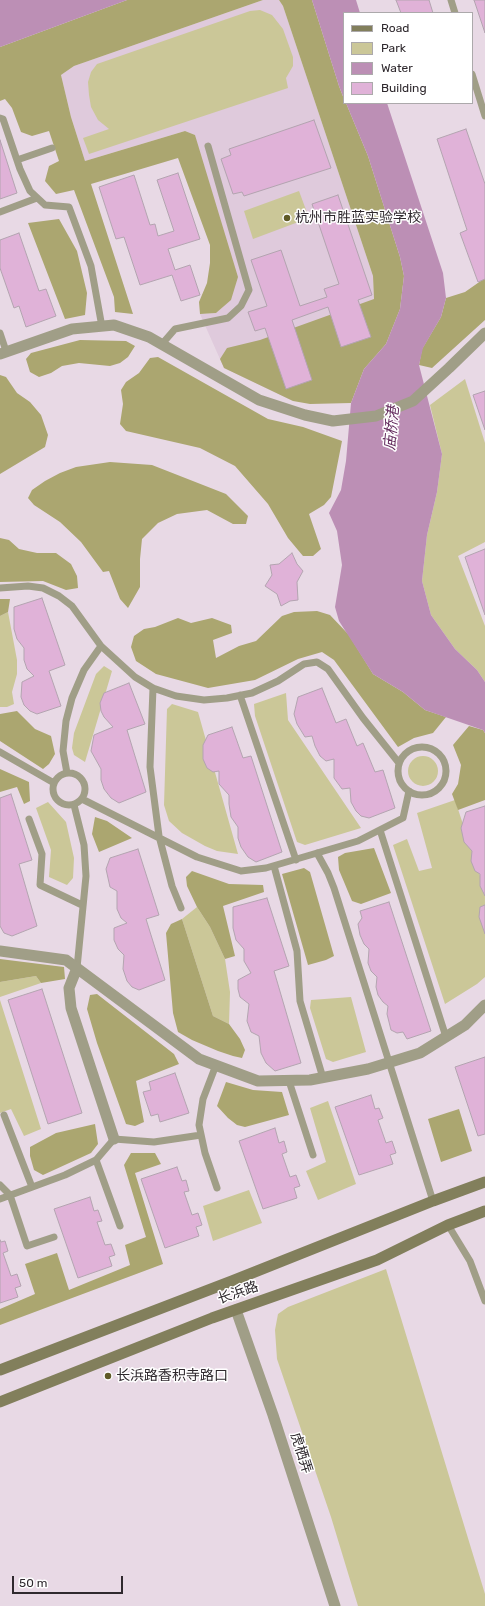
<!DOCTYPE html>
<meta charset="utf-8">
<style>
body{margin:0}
#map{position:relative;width:485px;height:1606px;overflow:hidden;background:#e8d9e5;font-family:Rubik,sans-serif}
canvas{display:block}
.legend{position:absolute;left:343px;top:12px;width:130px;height:92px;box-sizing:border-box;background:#fff;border:1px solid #aca9ab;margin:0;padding:5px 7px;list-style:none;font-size:12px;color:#2f292e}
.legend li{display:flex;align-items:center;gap:8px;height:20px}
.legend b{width:20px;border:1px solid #aca9ab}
.scale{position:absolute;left:12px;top:1576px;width:111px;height:18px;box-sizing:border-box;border:2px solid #2f292e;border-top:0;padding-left:5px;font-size:12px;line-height:14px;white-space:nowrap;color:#2f292e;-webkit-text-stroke:3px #fff;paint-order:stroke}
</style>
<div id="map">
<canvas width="485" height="1606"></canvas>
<ul class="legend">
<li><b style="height:5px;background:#827f5c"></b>Road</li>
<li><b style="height:11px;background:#cbc798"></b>Park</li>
<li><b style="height:11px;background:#bc8fb5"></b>Water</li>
<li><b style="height:11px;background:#e0b2d8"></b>Building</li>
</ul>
<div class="scale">50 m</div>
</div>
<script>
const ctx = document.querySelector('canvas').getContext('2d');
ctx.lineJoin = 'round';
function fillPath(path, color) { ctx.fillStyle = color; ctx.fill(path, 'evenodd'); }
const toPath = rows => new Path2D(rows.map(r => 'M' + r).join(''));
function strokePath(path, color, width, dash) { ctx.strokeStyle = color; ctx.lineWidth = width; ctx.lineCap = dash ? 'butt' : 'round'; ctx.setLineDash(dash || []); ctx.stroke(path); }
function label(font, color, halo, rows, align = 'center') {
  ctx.font = font + ' Rubik,"Noto Sans SC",sans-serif'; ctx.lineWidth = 3; ctx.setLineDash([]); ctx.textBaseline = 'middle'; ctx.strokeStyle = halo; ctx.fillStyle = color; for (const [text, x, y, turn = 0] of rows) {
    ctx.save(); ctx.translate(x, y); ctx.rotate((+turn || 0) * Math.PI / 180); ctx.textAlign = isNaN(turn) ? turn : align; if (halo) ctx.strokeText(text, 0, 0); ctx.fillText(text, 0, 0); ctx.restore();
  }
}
const built = toPath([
 [263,0,279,0,283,6,373,276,374,300,293,401,224,368,200,314,216,313,230,300,195,135,185,131,85,161,71,117,61,75,74,66]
]);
const green = toPath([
 [260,10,272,15,283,29,293,57,293,66,286,78,288,88,89,154,83,138,109,129,98,120,91,107,89,95,88,82,91,72,97,64,250,11],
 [299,191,309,218,253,239,244,211],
 [465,379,485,443,485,542,458,556,485,626,485,682,477,670,455,649,431,615,422,581,427,535,437,492,442,454,430,405],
 [8,612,17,660,17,674,12,692,14,704,7,707,0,707,0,616],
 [104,666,112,671,85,762,74,755,72,748,74,733,96,674],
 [286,693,288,720,361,828,305,845,297,842,255,716,254,704],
 [172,704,198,712,238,854,217,851,205,846,182,833,169,821,164,805,167,709],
 '408 771a15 15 0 1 1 30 0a15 15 0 1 1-30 0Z',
 [455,800,485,891,485,977,477,984,445,1004,393,845,407,839,419,871,432,868,417,813],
 [48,802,66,822,74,858,73,878,67,885,49,877,51,850,36,808],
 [197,907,210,927,225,959,230,992,229,1024,213,1016,182,919],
 [36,976,41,983,0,997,0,982],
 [351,997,366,1052,333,1062,326,1059,310,1008,311,1000],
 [0,1000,41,1129,24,1136,11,1109,0,1113],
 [328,1101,356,1184,318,1200,306,1171,326,1162,310,1108],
 [249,1190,262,1223,213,1241,203,1206],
 [386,1269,485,1594,485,1606,358,1606,331,1517,277,1359,275,1330,278,1314,288,1307]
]);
const forest = toPath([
 [127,0,263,0,74,66,61,75,71,117,85,161,185,131,195,135,238,277,231,300,216,313,200,314,199,302,207,283,210,263,210,245,178,158,91,184,133,314,115,312,114,297,74,190,56,194,45,181,49,166,59,161,49,131,32,136,21,132,12,108,5,99,0,101,0,47],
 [279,0,312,0,339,86,344,99,344,103,346,103,368,156,400,257,404,276,400,309,386,344,364,369,351,403,310,404,293,401,224,368,220,359,227,348,260,340,374,299,373,276,283,6],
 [59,219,77,251,87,293,85,315,65,319,28,223],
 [485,278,485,320,432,368,419,365,422,349,441,317,446,298,465,292],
 [80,340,126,341,135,346,128,357,120,363,110,366,79,363,62,366,51,373,39,377,30,372,26,359,31,353],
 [158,357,268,419,303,427,342,441,331,497,324,505,309,514,321,549,313,556,303,556,288,538,268,504,235,466,200,448,126,431,120,424,123,404,121,390,126,382,139,373,150,358],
 [0,375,6,377,17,393,30,402,41,415,48,435,45,447,0,474],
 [110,462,152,465,226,494,248,516,246,524,233,524,207,510,177,514,158,523,142,539,140,559,140,587,128,608,120,599,109,571,103,572,81,542,60,522,34,505,28,498,32,490,45,481,60,473,76,467],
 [0,538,9,540,19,549,37,553,56,553,71,564,77,576,78,588,66,590,43,581,0,582],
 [0,599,10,599,8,612,0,616],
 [317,611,330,615,349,635,373,674,403,692,425,710,446,717,433,733,414,738,398,747,334,660,322,652,298,659,255,680,208,688,156,674,136,661,131,647,134,636,144,629,155,627,178,618,191,623,212,618,231,625,232,633,213,640,216,658,239,646,256,641,282,616,294,612],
 [17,711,35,729,51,736,55,754,49,764,43,769,0,741,0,714],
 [469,726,483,730,485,733,485,800,458,810,452,794,458,784,461,765,453,745],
 [0,769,29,782,30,801,24,804,17,787,0,792],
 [95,817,107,821,132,838,99,852,92,834],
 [374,848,391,893,361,904,352,901,339,870,338,857,345,853],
 [304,868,310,872,334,956,326,960,308,965,282,874],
 [192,871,229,884,263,885,264,892,223,906,235,956,225,959,210,927,197,907,187,886,186,877],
 [182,919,213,1016,229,1024,240,1039,245,1050,242,1058,233,1056,218,1051,192,1040,178,1032,173,1013,166,933,171,924],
 [0,959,64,967,65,979,41,983,36,976,0,982],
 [97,994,174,1054,179,1064,136,1081,144,1122,135,1126,126,1124,97,1043,87,1009,90,995],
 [226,1082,253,1090,282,1092,289,1115,245,1127,237,1125,228,1118,217,1106],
 [459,1109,472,1151,441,1162,428,1119],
 [95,1124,98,1144,91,1153,43,1175,34,1170,30,1156,30,1147,56,1133],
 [131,1153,155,1153,161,1164,135,1173,163,1264,0,1325,0,1309,35,1294,25,1264,57,1253,69,1290,130,1265,125,1245,146,1237,124,1165]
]);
const water = toPath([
 [0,0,127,0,0,47],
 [312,0,356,0,360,13,344,13,344,99,339,86],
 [346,103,387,103,443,273,446,298,441,317,423,348,419,365,442,454,437,492,427,535,422,581,431,615,455,649,477,670,485,682,485,733,483,730,425,710,403,692,373,674,339,621,335,607,342,565,337,531,329,513,341,490,346,461,351,403,364,369,386,344,400,309,404,276,400,257,368,156]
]);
const building = toPath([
 [396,0,429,0,433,13,401,13,396,0],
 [474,0,485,0,485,33,474,0],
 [314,120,331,168,244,196,242,192,233,194,221,159,231,155,229,149,314,120],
 [466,129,485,184,485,279,478,282,460,233,467,230,437,139,466,129],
 [0,140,17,193,0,199,0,140],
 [178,173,200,239,168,249,175,270,190,265,200,295,181,301,172,275,140,285,124,237,116,239,99,187,134,175,150,225,155,224,158,236,174,231,157,180,178,173],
 [338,195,372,295,358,300,371,337,341,347,328,307,292,320,312,380,286,389,265,328,255,331,248,312,267,306,251,260,281,250,300,306,327,297,324,289,339,284,312,204,338,195],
 [19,233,39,291,46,289,56,316,26,327,19,306,14,308,0,268,0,240,19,233],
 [485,391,485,430,473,395,485,391],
 [485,549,485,615,465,557,485,549],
 [292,553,297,564,303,571,297,582,298,600,290,601,281,606,277,594,265,586,272,575,270,565,279,564,292,553],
 [42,598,65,665,49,671,61,706,37,714,30,711,24,705,21,697,22,682,34,676,27,669,24,660,24,648,17,639,14,629,14,607,42,598],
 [129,683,145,724,127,730,146,792,119,803,111,798,104,789,101,780,101,769,91,751,94,735,113,727,104,717,101,711,100,703,104,693,129,683],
 [322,688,336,723,346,719,357,746,363,743,375,772,383,770,395,808,369,818,361,816,356,811,351,802,350,788,342,789,334,778,334,759,326,761,320,756,315,746,312,736,305,737,297,724,294,714,298,697,322,688],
 [232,727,243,758,251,756,282,852,256,862,248,857,241,847,238,838,238,827,231,817,229,804,229,795,219,784,219,771,213,772,207,768,203,759,203,745,208,735,232,727],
 [11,794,32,860,19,864,37,926,12,936,4,933,0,926,0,798,11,794],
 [485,806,485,896,480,886,480,874,475,871,471,861,472,851,464,842,461,828,466,812,485,806],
 [138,849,159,915,146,919,165,980,139,990,132,987,127,981,123,969,124,955,118,949,114,940,114,928,127,923,121,918,117,909,117,891,110,887,106,869,110,858,138,849],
 [267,898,289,966,274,971,301,1063,275,1071,266,1063,261,1053,259,1036,251,1032,247,1021,249,1004,240,997,238,989,238,980,251,973,244,961,244,949,236,940,233,928,233,907,267,898],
 [389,902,431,1031,407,1039,403,1032,397,1033,391,1030,387,1014,388,1006,383,1002,378,995,376,987,377,977,371,971,368,963,369,949,364,944,360,935,358,924,362,918,360,911,389,902],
 [485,905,485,934,479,917,480,907,485,905],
 [42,989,82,1113,48,1124,8,1000,42,989],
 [485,1057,485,1134,478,1136,455,1067,485,1057],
 [175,1073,189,1113,160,1122,158,1114,151,1116,143,1092,151,1090,149,1082,175,1073],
 [371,1095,375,1109,379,1108,383,1118,378,1120,386,1143,392,1141,396,1153,390,1155,393,1164,359,1175,335,1107,371,1095],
 [275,1128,279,1143,284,1141,287,1152,282,1154,290,1177,296,1175,300,1186,294,1188,297,1198,263,1209,239,1141,275,1128],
 [177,1167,182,1181,186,1180,189,1191,184,1192,192,1215,198,1213,202,1225,196,1227,199,1236,165,1248,141,1179,177,1167],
 [90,1197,94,1211,98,1210,102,1221,97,1222,105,1245,111,1244,115,1255,109,1257,112,1266,78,1278,54,1209,90,1197],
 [0,1240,1,1242,5,1241,8,1251,3,1253,11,1276,17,1274,21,1286,15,1288,18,1297,0,1303,0,1240]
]);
const service = toPath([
 [451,0,455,13],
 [472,74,485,116],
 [0,118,3,119,20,169,30,191,45,205,69,207,91,266,102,327],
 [17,160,52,148],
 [0,212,37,198],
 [0,333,6,351],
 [162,344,175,329,228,318,241,306,249,290,208,146],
 [0,588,28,586,43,588,59,596,72,606,101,646,135,677,153,688,176,696,204,700,227,698,252,693,278,681,304,664,317,662,328,669,363,718,399,763],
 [153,688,150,767,159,836,172,886,181,908],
 [240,695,296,860],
 '398 771a24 24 0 1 1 48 0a24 24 0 1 1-48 0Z',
 [0,752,54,783],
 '53 789a16 16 0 1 1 32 0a16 16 0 1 1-32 0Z',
 [67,773,63,751,66,721,72,698,84,670,101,646],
 [82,799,197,857,241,871,266,868,358,841,403,818,409,791],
 [74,805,84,845,86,876,77,968],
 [29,819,42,854,40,885,82,905],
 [380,830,446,1037],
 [317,853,328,873,334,888,433,1201],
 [274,866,297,951,300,1001,323,1078],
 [216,1065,203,1099,199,1125,205,1153,217,1188],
 [289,1081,313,1155],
 [4,1115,32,1187],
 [96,1160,120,1226],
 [0,1185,10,1195,27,1246,54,1237],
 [0,1199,65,1175,96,1160,114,1139,154,1142,201,1135],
 [448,1225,470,1261,485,1301]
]);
const minor = toPath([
 [0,354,72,329,114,325,149,337,259,400,305,415,333,421,376,416,413,401,449,368,485,333],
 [0,951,66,960,199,1059,258,1081,310,1080,368,1069,420,1053,465,1025,485,1005],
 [77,968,69,988,71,1008,114,1139],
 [236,1310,273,1415,335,1606]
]);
const secondary = toPath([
 [0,1370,232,1281,433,1201,485,1182],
 [0,1402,212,1318,377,1260,448,1225,485,1211]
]);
const markers = [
 [287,218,4,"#5f5a27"],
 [108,1376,4,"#5f5a27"]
];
const poiNames = [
 ["杭州市胜蓝实验学校",295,218],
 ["长浜路香积寺路口",116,1376]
];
const streetNames = [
 ["长浜路",238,1293,-19],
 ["虎栖弄",301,1453,72]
];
const waterNames = [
 ["庙桥港",392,428,-85]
];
fillPath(built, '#dfcadc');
fillPath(green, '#cbc798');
fillPath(forest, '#aba670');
fillPath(water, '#bc8fb5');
fillPath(building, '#e0b2d8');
strokePath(building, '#b3a4b0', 1);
strokePath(service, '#a09e87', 7);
strokePath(minor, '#a09e87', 11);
strokePath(secondary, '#827f5c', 11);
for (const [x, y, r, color] of markers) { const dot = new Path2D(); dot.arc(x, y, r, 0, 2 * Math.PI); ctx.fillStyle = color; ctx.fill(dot); strokePath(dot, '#fff', 1.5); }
label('14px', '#2f292e', '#fff', poiNames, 'left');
label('14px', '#2f292e', '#fff', streetNames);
label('italic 15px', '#662f60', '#fff', waterNames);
</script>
